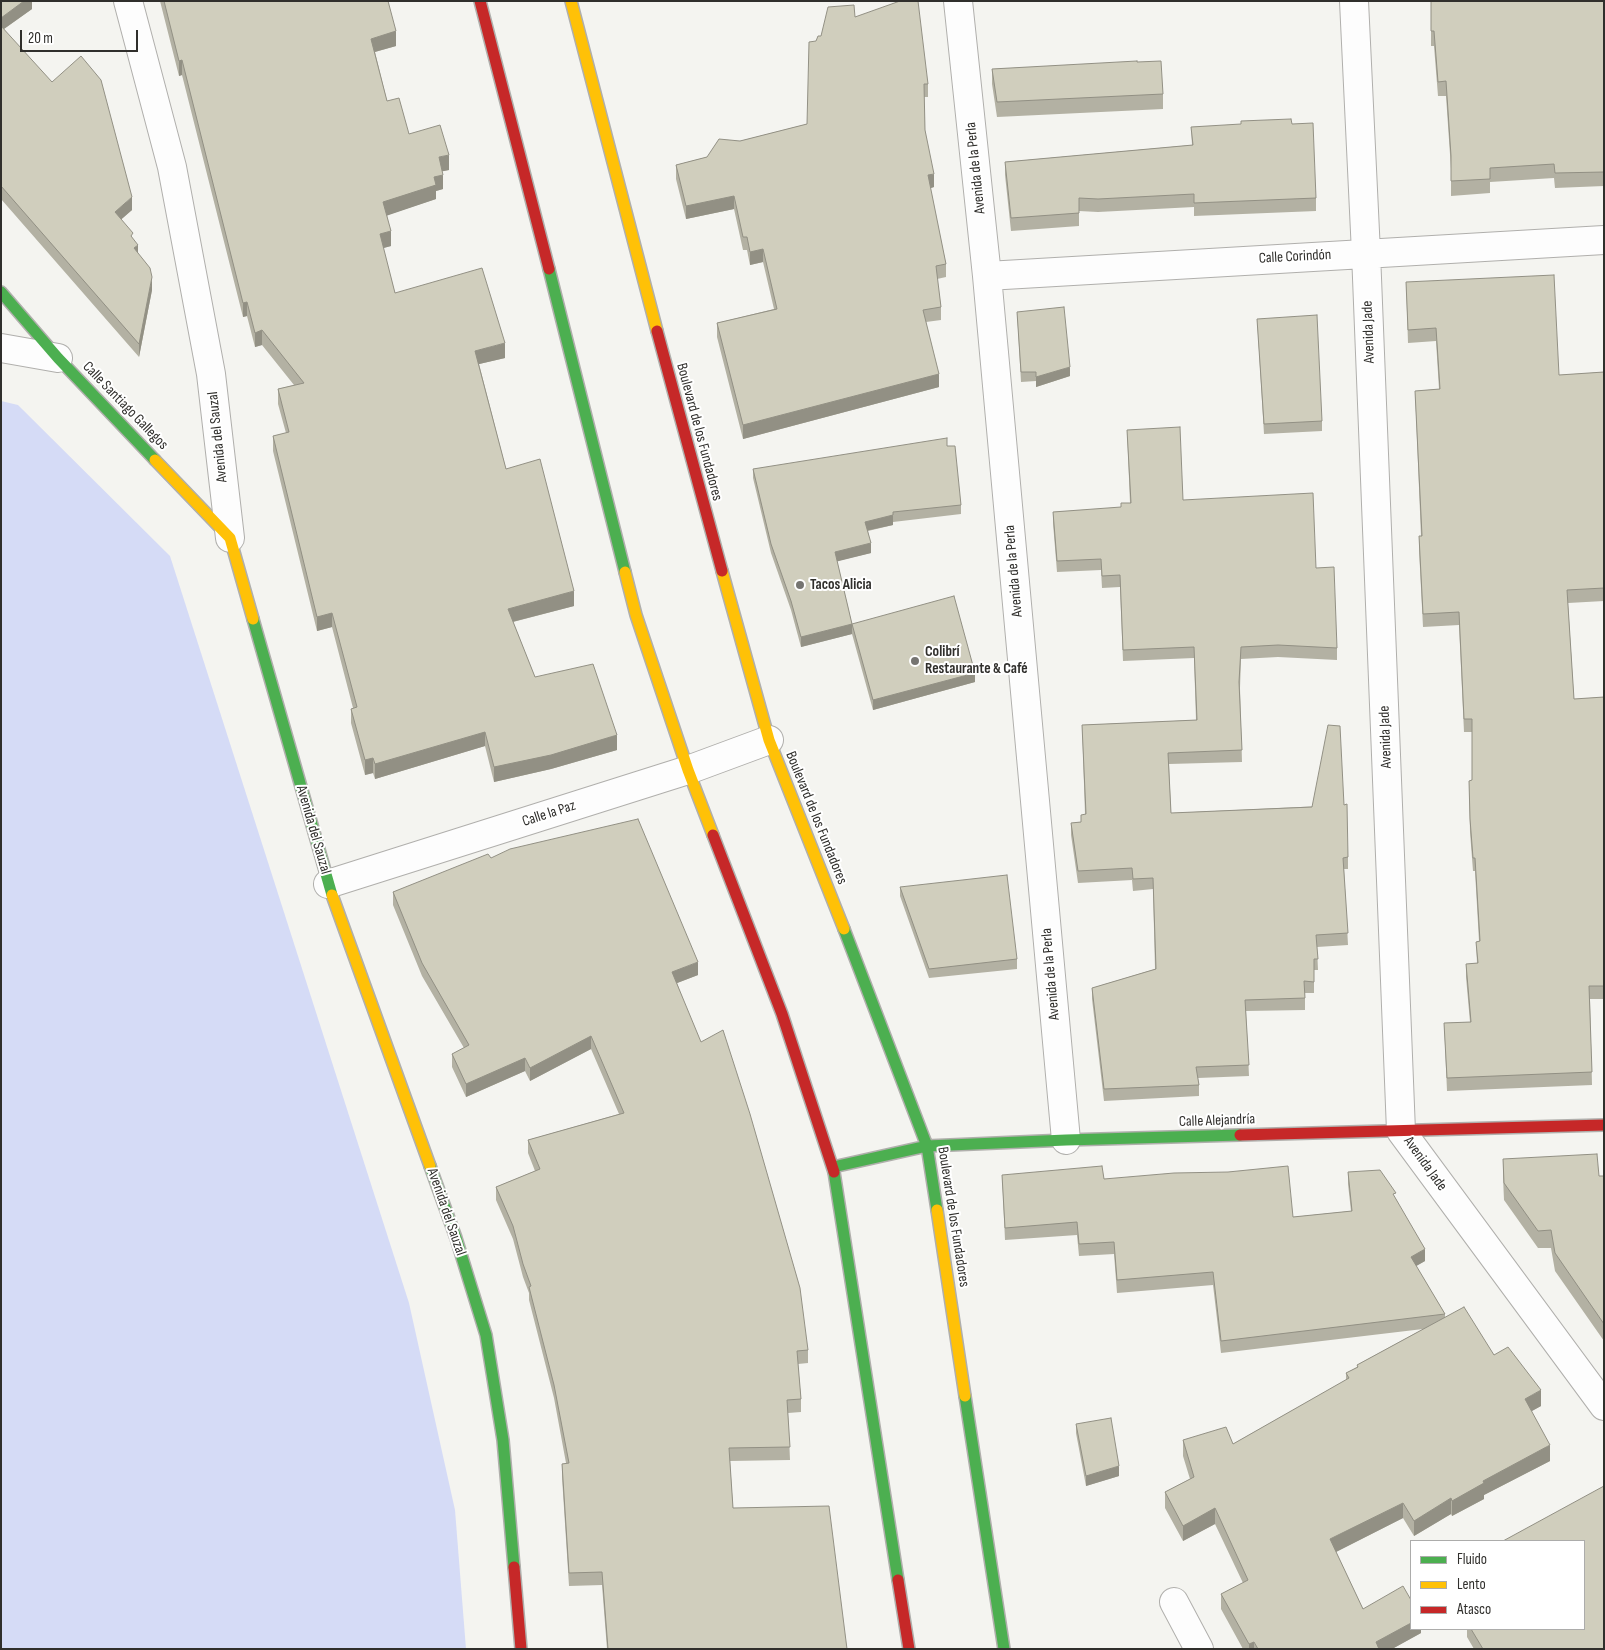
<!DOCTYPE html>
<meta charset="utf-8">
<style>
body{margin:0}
#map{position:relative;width:1605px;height:1650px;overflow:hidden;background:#f4f4f0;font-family:"Sofia Sans Condensed",sans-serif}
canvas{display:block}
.frame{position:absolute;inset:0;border:2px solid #302f2c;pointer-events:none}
.legend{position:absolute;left:1410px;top:1540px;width:175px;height:90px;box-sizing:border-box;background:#fff;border:1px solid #acacab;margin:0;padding:6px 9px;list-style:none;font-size:15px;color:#302f2c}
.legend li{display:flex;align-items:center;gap:10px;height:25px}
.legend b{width:25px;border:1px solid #acacab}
.scale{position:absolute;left:20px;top:30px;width:118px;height:22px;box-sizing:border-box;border:2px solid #302f2c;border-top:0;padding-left:6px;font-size:15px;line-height:18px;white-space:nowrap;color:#302f2c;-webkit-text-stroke:4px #fff;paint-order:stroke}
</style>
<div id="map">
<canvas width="1605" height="1650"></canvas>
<div class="frame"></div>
<ul class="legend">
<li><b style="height:6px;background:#4caf50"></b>Fluido</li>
<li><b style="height:6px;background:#ffc107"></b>Lento</li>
<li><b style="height:6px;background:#c62828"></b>Atasco</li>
</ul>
<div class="scale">20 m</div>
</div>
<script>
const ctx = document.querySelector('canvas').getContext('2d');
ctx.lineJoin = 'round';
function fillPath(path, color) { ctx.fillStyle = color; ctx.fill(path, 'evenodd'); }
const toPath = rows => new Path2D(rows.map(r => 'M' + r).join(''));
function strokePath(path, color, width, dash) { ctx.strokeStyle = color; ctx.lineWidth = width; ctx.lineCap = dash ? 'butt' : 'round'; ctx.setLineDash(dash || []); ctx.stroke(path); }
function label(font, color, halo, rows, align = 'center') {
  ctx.font = font + ' "Sofia Sans Condensed",sans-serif'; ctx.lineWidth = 4; ctx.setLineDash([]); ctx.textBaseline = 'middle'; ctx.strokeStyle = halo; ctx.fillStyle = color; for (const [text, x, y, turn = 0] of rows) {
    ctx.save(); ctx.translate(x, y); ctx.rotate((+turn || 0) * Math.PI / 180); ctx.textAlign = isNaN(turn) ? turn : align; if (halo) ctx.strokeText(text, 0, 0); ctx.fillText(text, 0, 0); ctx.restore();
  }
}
const green = toPath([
 [1,401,18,405,170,556,409,1303,455,1510,466,1649,1,1649]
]);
const street = toPath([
 [128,1,172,167,211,374,230,538],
 [958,1,987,276,1066,1140],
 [1354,1,1366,253,1401,1131,1604,1406],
 [987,276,1604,240],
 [1,348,58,358],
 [328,884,688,770,769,740],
 [1174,1602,1199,1649]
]);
const fast = toPath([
 [549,269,625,572],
 [1,292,58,358,155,460],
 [253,619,332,895],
 [844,929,927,1146,937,1210],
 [430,1166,456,1238,486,1335,503,1440,514,1567],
 [833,1167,927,1146,1066,1140,1240,1135],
 [834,1172,898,1580],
 [965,1396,1004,1649]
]);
const slow = toPath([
 [571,1,657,331],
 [155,460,230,538,253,619],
 [722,571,769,740,844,929],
 [625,572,636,615,688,770,713,835],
 [332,895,430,1166],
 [937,1210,965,1396]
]);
const jam = toPath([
 [480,1,549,269],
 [657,331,722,571],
 [713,835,782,1014,834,1172],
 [1240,1135,1604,1125],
 [514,1567,521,1649],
 [898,1580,909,1649]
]);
const wall = toPath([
 [1,1,32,1,32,9,4,29,132,210,121,219,133,239,152,290,139,357,1,199],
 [160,1,388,1,396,46,375,52,387,101,409,134,449,170,442,171,443,189,436,191,436,199,387,215,391,246,383,248,395,293,505,358,479,364,506,469,574,606,513,622,535,677,617,750,551,769,494,782,485,746,375,779,373,773,365,775,351,723,351,709,353,708,332,627,317,631,273,451,273,436,286,433,278,404,278,389,294,385,262,345,255,347,247,316,243,317,182,75,179,76],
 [1431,1,1604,1,1604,186,1555,188,1554,178,1490,182,1490,193,1451,196,1451,169,1446,96,1438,96,1434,46,1431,46],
 [855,17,928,84,928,97,924,97,925,130,934,187,930,188,946,264,946,277,937,279,941,307,941,320,926,322,939,387,743,439,717,337,717,323,774,309,763,262,750,265,747,250,743,250,734,209,686,219,676,179,676,165,707,157,740,141,807,124,816,41,821,36],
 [1137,62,1163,94,1163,109,997,117,992,84,992,69],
 [1292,124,1316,198,1316,211,1194,216,1194,207,1098,212,1079,211,1079,226,1011,231,1005,175,1005,162,1192,145,1191,127],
 [1406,282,1559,375,1604,372,1604,601,1568,603,1574,699,1604,697,1604,999,1590,999,1592,1085,1447,1091,1444,1023,1470,1022,1466,977,1466,964,1477,963,1476,942,1479,941,1475,871,1473,871,1470,832,1469,781,1472,780,1472,732,1464,732,1459,625,1423,627,1419,549,1419,536,1421,536,1415,391,1439,389,1436,341,1408,343],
 [1017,312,1070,376,1036,387,1036,381,1021,382],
 [1257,319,1322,421,1322,431,1264,434],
 [1127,430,1183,500,1316,568,1337,648,1337,660,1278,657,1241,659,1240,688,1242,762,1169,764,1171,813,1344,805,1348,857,1348,869,1344,869,1348,945,1317,947,1318,970,1314,970,1314,993,1305,993,1305,1010,1246,1011,1249,1076,1198,1078,1199,1085,1199,1096,1104,1101,1092,999,1092,988,1155,969,1153,889,1133,891,1132,880,1078,883,1071,835,1071,823,1081,822,1085,814,1082,725,1196,720,1194,658,1123,661,1120,587,1102,588,1101,570,1057,572,1053,523,1053,512,1121,508,1130,503],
 [947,446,961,505,961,514,893,522,893,525,868,531,871,553,837,561,852,624,975,682,873,710,852,634,801,647,791,610,771,553,753,478,753,469],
 [491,858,698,975,677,983,808,1350,808,1363,798,1364,801,1399,801,1412,788,1413,790,1460,730,1461,733,1508,847,1649,607,1649,602,1585,569,1586,562,1477,562,1464,566,1463,554,1398,529,1300,529,1293,523,1277,513,1239,496,1200,496,1187,535,1171,528,1153,528,1140,619,1114,591,1049,530,1081,525,1071,466,1097,452,1067,452,1054,464,1048,422,976,393,905,393,892],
 [900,887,1017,959,1017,969,929,978,900,896],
 [1503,1159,1599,1176,1604,1176,1604,1341,1555,1271,1551,1248,1538,1248,1504,1200,1503,1177],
 [1348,1172,1396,1199,1425,1261,1416,1266,1445,1314,1445,1317,1494,1355,1541,1406,1531,1411,1550,1461,1484,1495,1484,1499,1452,1516,1451,1514,1414,1536,1403,1518,1336,1552,1363,1609,1421,1629,1421,1633,1392,1649,1243,1649,1221,1609,1221,1594,1243,1583,1215,1524,1183,1541,1165,1508,1165,1492,1190,1479,1183,1456,1183,1440,1233,1444,1346,1380,1346,1373,1357,1367,1357,1365,1423,1329,1221,1353,1213,1285,1117,1293,1114,1254,1079,1256,1077,1235,1005,1240,1002,1175,1104,1179,1293,1217,1351,1211,1348,1184],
 [1076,1424,1119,1476,1086,1486,1076,1433],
 [1467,1629,1584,1629,1604,1649,1474,1649,1467,1637]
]);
const shadedWall = toPath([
 [24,1,32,1,32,9,1,31,1,18],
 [396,31,396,46,371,53,371,39],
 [182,60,182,75,179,76,179,61],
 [449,155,449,170,439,172,439,157],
 [934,174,934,187,928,189,928,175],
 [443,175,443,189,436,191,436,199,383,217,383,202,434,177],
 [734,196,734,209,686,219,686,206],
 [132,197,132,210,115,225,115,212],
 [391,231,391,246,380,249,380,234],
 [138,245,138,258,134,248],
 [763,249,763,262,750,265,750,252],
 [152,277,152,290,139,357,139,344],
 [247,302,247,316,243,317,243,303],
 [262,330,262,345,255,347,255,333],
 [505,343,505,358,475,365,475,351],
 [1070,367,1070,376,1036,387,1036,377],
 [939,374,939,387,743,439,743,425],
 [893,515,893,525,865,531,865,522],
 [871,543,871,553,835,562,835,552],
 [574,591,574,606,508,623,508,609],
 [332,613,332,627,317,631,317,617],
 [852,624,852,634,801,647,801,637],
 [975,673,975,682,873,710,873,700],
 [485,732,485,746,375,779,375,764],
 [617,735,617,750,551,769,494,782,494,767],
 [373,758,373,773,365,775,365,760],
 [698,962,698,975,672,985,672,972],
 [591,1036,591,1049,530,1081,530,1068],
 [525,1058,525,1071,466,1097,466,1084],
 [1425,1249,1425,1261,1411,1269,1411,1257],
 [1541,1390,1541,1406,1525,1415,1525,1399],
 [1550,1445,1550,1461,1484,1495,1484,1499,1452,1516,1452,1501,1483,1481],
 [1119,1466,1119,1476,1086,1486,1086,1476],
 [1451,1498,1451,1514,1414,1536,1414,1521],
 [1403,1503,1403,1518,1330,1555,1330,1539],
 [1215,1508,1215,1524,1183,1541,1183,1526],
 [1411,1623,1411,1629,1421,1629,1421,1633,1392,1649,1376,1649,1376,1642],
 [1254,1642,1254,1649,1249,1649,1249,1644]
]);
const building = toPath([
 [1,1,24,1,1,18,1,1],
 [164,1,388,1,396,31,371,39,387,101,399,98,409,134,440,125,449,155,439,157,443,175,434,177,436,185,383,202,391,231,380,234,395,293,482,268,505,343,475,351,506,469,540,459,574,591,508,609,535,677,593,664,617,735,551,755,494,767,485,732,375,764,373,758,365,760,351,709,357,707,332,613,317,617,273,436,289,432,278,389,304,383,262,330,255,333,247,302,243,303,182,60,179,61,164,1],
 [900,1,918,1,928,84,924,84,925,130,934,174,928,175,946,264,936,266,941,307,923,310,939,374,743,425,717,323,777,309,763,249,750,252,747,237,743,237,734,196,686,206,676,165,707,157,719,139,740,141,807,124,809,42,816,41,818,36,821,36,828,7,854,5,855,17,900,1],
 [1431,1,1604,1,1604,172,1555,173,1554,164,1490,168,1490,179,1451,181,1451,156,1446,81,1438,82,1434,31,1431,31,1431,1],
 [1,26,52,82,81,56,101,80,132,197,115,212,133,233,131,236,138,245,134,248,150,268,152,277,139,344,1,186,1,26],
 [1137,61,1137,62,1161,61,1163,94,997,102,992,69,1137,61],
 [1291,119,1292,124,1313,123,1316,198,1194,203,1194,194,1098,199,1079,198,1079,213,1011,218,1005,162,1193,145,1191,127,1241,124,1241,121,1291,119],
 [1554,275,1559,375,1604,372,1604,588,1567,590,1574,699,1604,697,1604,986,1589,986,1592,1072,1447,1078,1444,1023,1471,1022,1466,964,1478,963,1476,942,1480,941,1475,858,1473,858,1470,819,1469,781,1472,780,1472,719,1464,719,1459,612,1423,614,1419,536,1422,536,1415,391,1440,389,1436,328,1408,330,1406,282,1554,275],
 [1064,307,1070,367,1036,377,1036,372,1021,372,1017,312,1064,307],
 [1317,315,1322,421,1264,424,1257,319,1317,315],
 [1180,427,1183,500,1313,493,1316,568,1334,567,1337,648,1278,645,1241,647,1239,682,1242,750,1168,753,1171,813,1312,807,1328,725,1340,726,1344,805,1347,804,1348,857,1343,858,1348,933,1316,935,1318,959,1314,959,1314,982,1304,981,1305,998,1245,1000,1249,1065,1196,1067,1199,1085,1104,1089,1092,988,1156,969,1153,878,1133,879,1132,868,1078,871,1071,823,1081,822,1081,815,1086,814,1082,725,1197,720,1194,647,1123,650,1120,575,1102,576,1101,559,1057,561,1053,512,1121,507,1121,503,1131,503,1127,430,1180,427],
 [947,438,947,446,955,446,961,505,893,512,893,515,865,522,871,543,835,552,852,624,801,637,791,601,771,544,753,469,947,438],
 [954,596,975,673,873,700,852,624,954,596],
 [638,819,698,962,672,972,701,1042,723,1030,750,1114,800,1288,808,1350,797,1351,801,1399,787,1400,790,1447,729,1448,733,1508,829,1506,847,1649,608,1649,602,1572,569,1573,562,1464,569,1463,554,1385,529,1287,531,1286,523,1264,513,1226,496,1187,540,1169,528,1140,624,1113,591,1036,530,1068,525,1058,466,1084,452,1054,469,1045,422,963,393,892,488,854,491,858,510,849,638,819],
 [1007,875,1017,959,929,969,900,887,1007,875],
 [1597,1154,1599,1176,1604,1176,1604,1324,1555,1253,1551,1230,1538,1231,1504,1183,1503,1159,1597,1154],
 [1102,1166,1104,1179,1174,1173,1228,1172,1288,1166,1293,1217,1352,1211,1348,1172,1380,1170,1396,1193,1393,1194,1425,1249,1411,1257,1445,1314,1221,1341,1213,1272,1117,1280,1114,1242,1079,1244,1077,1222,1005,1228,1002,1175,1102,1166],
 [1464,1307,1494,1355,1508,1347,1541,1390,1525,1399,1550,1445,1483,1481,1484,1483,1452,1501,1451,1498,1414,1521,1403,1503,1330,1539,1363,1609,1403,1586,1411,1600,1411,1623,1376,1642,1379,1649,1258,1649,1254,1642,1249,1644,1221,1594,1248,1580,1215,1508,1183,1526,1165,1492,1194,1477,1183,1440,1226,1427,1233,1444,1349,1378,1346,1373,1358,1367,1357,1365,1464,1307],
 [1111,1418,1119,1466,1086,1476,1076,1424,1111,1418],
 [1604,1486,1604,1649,1483,1649,1471,1629,1584,1629,1584,1541,1503,1541,1604,1486]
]);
const markers = [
 [800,585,5,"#757471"],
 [915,661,5,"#757471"]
];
const streetNames = [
 ["Avenida de la Perla",976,168,-96],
 ["Calle Corindón",1295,257,-3],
 ["Avenida Jade",1369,332,-92],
 ["Calle Santiago Gallegos",125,406,46],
 ["Boulevard de los Fundadores",699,432,75],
 ["Avenida del Sauzal",218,437,-96],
 ["Avenida de la Perla",1014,571,-95],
 ["Avenida Jade",1386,737,-92],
 ["Calle la Paz",549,814,-18],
 ["Boulevard de los Fundadores",816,818,68],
 ["Avenida del Sauzal",313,830,74],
 ["Avenida de la Perla",1051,974,-95],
 ["Calle Alejandría",1217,1121,-2],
 ["Avenida Jade",1425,1164,54],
 ["Avenida del Sauzal",446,1212,71],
 ["Boulevard de los Fundadores",953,1217,81]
];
const poiNames = [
 ["Tacos Alicia",810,585],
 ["Colibrí",925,652],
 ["Restaurante & Café",925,669]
];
fillPath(green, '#d5dbf6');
strokePath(street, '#b0afac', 30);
strokePath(fast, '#b0afac', 14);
strokePath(slow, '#b0afac', 14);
strokePath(jam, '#b0afac', 14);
strokePath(street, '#fdfdfd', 28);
strokePath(fast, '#4caf50', 11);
strokePath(slow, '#ffc107', 11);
strokePath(jam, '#c62828', 11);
fillPath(wall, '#b3b1a3');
fillPath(shadedWall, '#929084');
fillPath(building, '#d0cebd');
strokePath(building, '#929084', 1);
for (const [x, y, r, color] of markers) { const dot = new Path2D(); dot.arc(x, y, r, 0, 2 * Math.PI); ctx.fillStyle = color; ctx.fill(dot); strokePath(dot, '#fff', 2); }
label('15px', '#302f2c', '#fff', streetNames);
label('bold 15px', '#302f2c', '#fff', poiNames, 'left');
</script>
